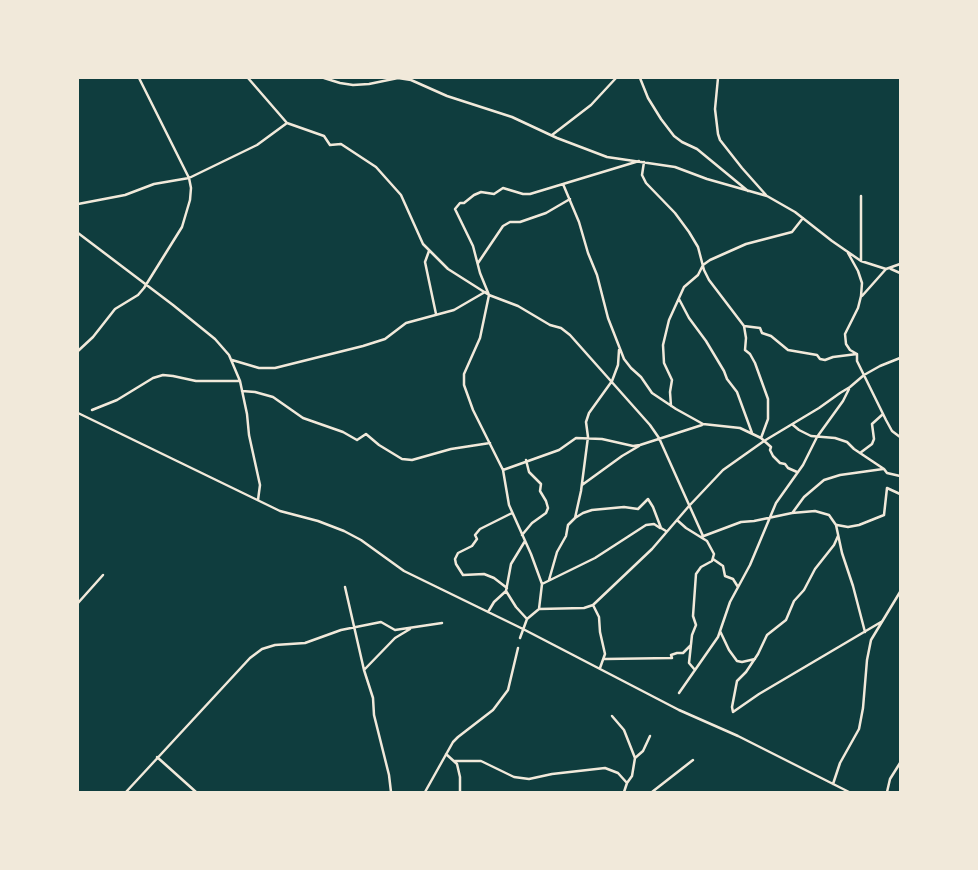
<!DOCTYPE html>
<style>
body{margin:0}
#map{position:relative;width:978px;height:870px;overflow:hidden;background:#0f3d3e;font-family:"Sofia Sans Condensed",sans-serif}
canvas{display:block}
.frame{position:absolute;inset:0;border:79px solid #f1e9da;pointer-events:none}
</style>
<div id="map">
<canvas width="978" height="870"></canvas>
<div class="frame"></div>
</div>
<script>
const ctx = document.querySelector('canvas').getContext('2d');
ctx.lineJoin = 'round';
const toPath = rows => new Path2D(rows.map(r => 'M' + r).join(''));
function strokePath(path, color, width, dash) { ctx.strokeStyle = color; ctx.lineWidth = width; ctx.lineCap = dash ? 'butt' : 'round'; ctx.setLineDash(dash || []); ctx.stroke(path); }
const minor = toPath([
 [248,78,287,123,324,136,330,145,341,144,376,167,401,195,423,244,448,269,489,295,518,306,550,325,561,328,570,335,650,425,659,438,703,536],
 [324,78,340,83,353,85,369,84,398,78,411,80,447,96,512,117,557,138,607,157,675,167,707,179,767,196,795,212,832,241,861,261,886,269,900,264],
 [640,78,648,98,661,119,674,136,682,142,697,149,748,191],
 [718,78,715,109,718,134,720,140,742,168,766,195],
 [552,135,591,105,616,78],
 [644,162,642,175,646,183,675,213,689,232,698,247,704,270,709,280,744,326,760,328,762,333,771,336,788,350,817,355,820,359,825,360,833,357,857,354],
 [563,184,579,222,588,253,597,275,608,318,624,359,631,368,641,377,652,393,676,409,703,424,740,428,761,438,771,447,770,450,773,456,780,463,785,464,788,468,797,472],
 [861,196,861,261],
 [78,204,125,195,154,184,189,178,257,145,287,123],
 [78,233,173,305,215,339,229,355,240,381,247,414,249,435,260,485,258,500],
 [429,251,425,262,436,314],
 [848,253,858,271,862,283,861,296,858,308,845,334,846,344,850,350,857,354,857,361,886,420,892,431,900,437],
 [478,263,503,226,510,222,520,222,546,213,570,199],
 [891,269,900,273],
 [862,296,886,269],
 [679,299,689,318,706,341,724,371,727,379,737,392,752,433],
 [744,326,746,338,745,350,750,354,755,363,768,399,768,419,761,438],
 [78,351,93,337,115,309,138,295,144,288,182,227,190,200,191,188,189,178,139,78],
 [232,360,259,368,275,368,363,346,385,339,406,323,454,310,485,292],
 [242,391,255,392,273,397,303,418,343,432,357,440,366,434,379,445,402,459,412,460,451,449,490,443],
 [671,406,670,392,672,380,664,363,663,345,669,320,684,287,698,275,703,265,710,260,746,244,792,232,803,218],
 [92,410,117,400,153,378,163,375,173,376,196,381,239,381],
 [78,413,280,511,318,521,344,531,361,540,404,571,523,629,679,710,738,736,849,792],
 [793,425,799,430,811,436,835,438,847,442,854,449,884,469,887,473,900,476],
 [860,453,872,444,874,439,872,424,883,414],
 [503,470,559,450,576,438,602,439,633,446,640,445,702,425],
 [582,485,622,456,639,446],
 [793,512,804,497,824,480,840,475,883,469],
 [575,518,581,491,588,437,586,422,589,413,612,381,618,365,619,350],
 [677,520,686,528,707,541,714,554,712,561,701,567,696,574,693,616,696,625,692,635,689,663,695,670],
 [837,525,848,527,859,525,884,515,887,488,900,494],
 [522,535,532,523,546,513,548,508,546,501,540,491,541,484,529,472,526,460],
 [838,536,834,545,815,569,804,590,794,601,786,620,767,635,758,654,746,672,737,681,732,707,733,712,759,694,881,622],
 [701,537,741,522,754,521,792,513,815,511,829,515,836,525,842,553,853,586,865,632],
 [713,559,723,566,725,576,733,579,738,587],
 [549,580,557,552,566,536,568,525,575,518,583,513,592,510,624,507,638,509,648,499,653,507,661,528,666,531],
 [542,584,595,558,646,525,654,524,660,528],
 [345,587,364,670,373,698,374,715,389,775,391,792],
 [507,588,494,578,484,574,463,575,456,564,455,559,458,553,472,546,477,539,475,535,480,529,512,513],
 [506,591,516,607,527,619],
 [78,603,103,575],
 [593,605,599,617,600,632,605,654,600,668],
 [539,609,542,584,531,554,509,505,503,470,473,410,464,385,464,374,480,338,489,295,480,273,473,246,455,209,460,203,464,203,474,195,481,192,494,194,503,188,523,194,530,194,639,161],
 [488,612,494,602,506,591,511,564,525,541],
 [720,631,729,650,737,661,742,662,755,659],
 [520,638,527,619,539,609,584,608,593,605,652,549,689,506,723,470,764,441,819,408,840,393,850,387,864,375,880,366,900,358],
 [605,659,672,658,671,655,677,653,683,653,691,645],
 [364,670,395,638,410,629],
 [679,693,718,637,730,602,750,565,776,503,803,465,817,437,843,401,849,389],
 [612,716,624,730,635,758],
 [446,754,457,764,460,777,460,792],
 [157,757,196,792],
 [454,761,481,761,514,777,529,779,552,774,605,768,618,773,627,783],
 [833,784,840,763,859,729,863,708,867,660,871,640,900,592],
 [126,792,250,658,262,649,275,645,305,643,341,630,381,622,395,630,442,623],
 [425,792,453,742,458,737,493,710,508,690,518,648],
 [624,792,627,783,632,776,635,758,643,751,650,736],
 [652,792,693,760],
 [887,792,890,779,900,763]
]);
strokePath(minor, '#f1e9da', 2.5);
</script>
